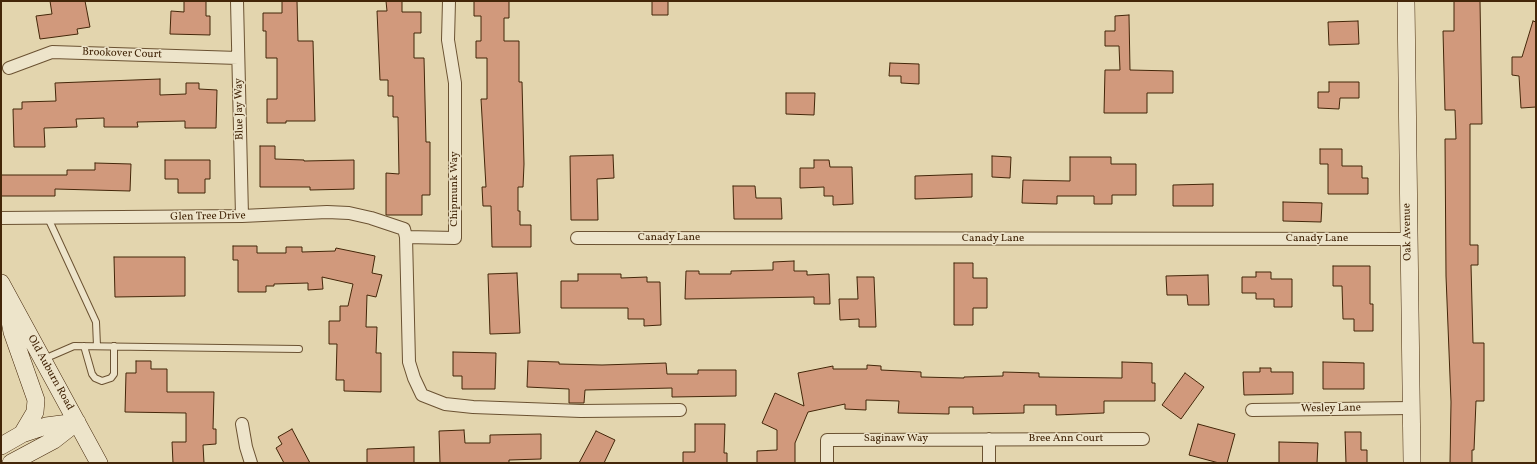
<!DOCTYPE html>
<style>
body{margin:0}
#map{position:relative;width:1537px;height:464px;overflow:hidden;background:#e3d5ae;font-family:Vollkorn,serif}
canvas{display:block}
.frame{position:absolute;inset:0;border:2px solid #432609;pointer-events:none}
</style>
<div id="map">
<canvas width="1537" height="464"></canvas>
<div class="frame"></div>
</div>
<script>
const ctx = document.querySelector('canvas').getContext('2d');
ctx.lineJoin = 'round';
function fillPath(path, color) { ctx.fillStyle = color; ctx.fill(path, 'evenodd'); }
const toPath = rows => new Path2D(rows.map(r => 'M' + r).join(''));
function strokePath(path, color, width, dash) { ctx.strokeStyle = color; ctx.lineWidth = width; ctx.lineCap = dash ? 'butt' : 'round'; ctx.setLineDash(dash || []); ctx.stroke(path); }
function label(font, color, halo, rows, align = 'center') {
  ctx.font = font + ' Vollkorn,serif'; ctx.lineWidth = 3; ctx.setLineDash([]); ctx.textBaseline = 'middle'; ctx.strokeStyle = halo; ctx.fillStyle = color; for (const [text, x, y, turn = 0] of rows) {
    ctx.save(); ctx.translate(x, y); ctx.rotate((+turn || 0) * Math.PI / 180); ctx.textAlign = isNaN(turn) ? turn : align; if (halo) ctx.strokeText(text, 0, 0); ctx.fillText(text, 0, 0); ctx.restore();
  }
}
const building = toPath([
 [50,1,85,1,90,27,77,29,78,34,40,39,36,16,52,14,50,1],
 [184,1,206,1,206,16,210,16,210,35,170,34,171,11,184,12,184,1],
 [282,1,297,1,298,41,313,41,315,121,286,121,286,123,267,123,267,99,277,99,277,58,266,58,266,31,263,31,263,13,282,13,282,1],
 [386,1,402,1,402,12,421,12,421,33,414,33,414,58,424,58,426,142,430,142,430,195,422,195,422,215,386,215,386,173,399,174,398,117,393,117,393,96,388,96,388,80,380,80,377,11,387,11,386,1],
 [474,1,509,1,509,18,504,18,504,41,519,41,519,82,522,82,524,164,523,187,518,187,518,211,520,211,520,225,531,225,531,247,492,247,491,206,483,206,482,187,486,187,481,99,487,99,487,58,476,58,476,41,481,41,481,16,474,16,474,1],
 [652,1,668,1,668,15,652,15,652,1],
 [1454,1,1480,1,1482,124,1470,124,1470,245,1478,245,1478,265,1471,265,1473,343,1484,343,1484,401,1476,401,1474,450,1472,450,1472,463,1450,463,1451,402,1446,276,1445,139,1456,139,1455,110,1445,110,1443,31,1454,31,1454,1],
 [1129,15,1130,70,1173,71,1173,93,1147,93,1147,113,1104,113,1105,70,1120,70,1119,46,1105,46,1105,31,1115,31,1115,16,1129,15],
 [1358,21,1359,44,1329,45,1328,22,1358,21],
 [1533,21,1536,22,1536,107,1521,108,1519,76,1512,75,1512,57,1522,57,1533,21],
 [890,63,919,64,919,84,901,83,901,76,889,76,890,63],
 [160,79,160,95,186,94,186,83,199,83,199,89,217,90,216,128,185,128,185,121,137,122,138,127,104,127,104,118,76,119,77,127,44,128,45,147,14,147,13,109,22,109,22,102,56,101,55,83,160,79],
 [1329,82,1359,82,1359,98,1340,98,1339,109,1318,108,1318,92,1329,92,1329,82],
 [786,93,815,93,814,115,786,114,786,93],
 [260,146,275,146,275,159,304,160,304,161,354,160,354,189,310,190,310,187,260,187,260,146],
 [1320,149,1342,149,1342,166,1362,166,1362,178,1368,178,1368,194,1328,194,1328,164,1320,164,1320,149],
 [613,155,614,178,597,179,598,220,571,220,570,156,613,155],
 [992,156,1011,157,1010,178,992,177,992,156],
 [1070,157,1111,157,1111,164,1136,164,1136,195,1112,195,1112,204,1094,204,1094,196,1057,196,1057,204,1022,203,1023,180,1070,181,1070,157],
 [165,160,210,160,210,179,205,179,205,193,178,193,178,179,165,179,165,160],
 [814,160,829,160,830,167,852,167,853,204,833,205,833,196,824,196,824,187,800,188,800,168,814,168,814,160],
 [95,163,131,164,130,191,55,189,55,196,1,196,1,175,67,175,67,170,95,170,95,163],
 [972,174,972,197,915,199,915,176,972,174],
 [1213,184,1213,206,1173,206,1173,185,1213,184],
 [733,186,755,186,756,198,781,198,782,219,734,219,733,186],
 [1283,202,1322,203,1321,222,1283,221,1283,202],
 [233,246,257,246,257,253,286,253,286,247,302,247,302,252,335,251,336,248,375,256,372,273,382,275,376,297,367,295,366,327,377,327,376,353,381,353,381,392,344,391,344,380,336,380,337,344,329,344,329,321,340,321,340,306,348,306,353,284,322,277,323,289,308,290,308,283,274,284,274,286,266,286,266,292,238,292,238,260,233,260,233,246],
 [114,257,185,257,185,296,115,297,114,257],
 [794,261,794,271,807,271,807,275,829,274,830,304,814,304,814,297,685,299,686,271,699,271,699,274,731,274,731,271,773,270,773,262,794,261],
 [954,263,973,263,973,278,987,278,987,308,973,308,973,325,954,325,954,263],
 [1333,266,1370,266,1370,304,1373,304,1373,331,1354,331,1354,319,1343,319,1342,286,1333,286,1333,266],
 [1256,272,1271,272,1271,279,1292,279,1292,307,1274,307,1274,299,1256,299,1256,293,1242,293,1242,277,1256,277,1256,272],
 [517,273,520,333,490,334,488,274,517,273],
 [578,274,621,274,621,278,647,277,647,282,660,282,661,325,644,326,644,319,628,319,628,308,561,308,561,281,578,281,578,274],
 [1208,275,1209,305,1188,305,1187,295,1167,295,1166,276,1208,275],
 [857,277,874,277,876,327,859,327,859,319,840,320,839,299,858,299,857,277],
 [453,352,496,353,495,389,462,389,462,376,453,376,453,352],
 [136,361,151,361,151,369,167,369,167,392,214,392,213,429,216,429,216,444,203,445,204,463,173,463,172,442,186,442,186,413,125,412,126,373,136,373,136,361],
 [528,361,559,362,559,364,602,365,666,363,667,374,698,374,698,370,736,370,736,396,672,397,672,388,585,390,584,403,569,403,569,389,527,387,528,361],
 [1122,362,1152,363,1152,383,1155,383,1155,401,1104,401,1104,413,1056,415,1056,405,1024,405,1024,413,973,414,973,407,949,407,949,414,898,413,899,401,866,400,866,410,845,409,845,404,808,412,795,443,795,463,757,463,757,451,777,450,777,430,762,423,775,393,804,406,798,373,833,366,833,369,867,369,867,365,881,366,881,370,921,372,921,377,964,378,964,377,1003,376,1003,372,1039,373,1039,377,1122,378,1122,362],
 [1323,362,1364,363,1364,389,1323,389,1323,362],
 [1260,368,1271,368,1271,372,1293,372,1293,394,1244,395,1243,372,1260,372,1260,368],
 [1185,373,1204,387,1181,419,1162,405,1185,373],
 [695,424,725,424,724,453,727,453,727,463,683,463,683,452,695,452,695,424],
 [1198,424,1235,434,1227,463,1219,463,1189,455,1198,424],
 [292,429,310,463,284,463,276,448,282,444,278,437,292,429],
 [464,430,465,443,490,443,490,435,541,434,541,459,509,460,509,463,440,463,439,431,464,430],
 [596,431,615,440,604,463,579,463,596,431],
 [1345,432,1361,432,1361,450,1367,450,1367,463,1346,463,1345,432],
 [1279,442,1318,443,1317,463,1279,463,1279,442],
 [414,447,414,463,367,463,367,449,414,447]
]);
const lane = toPath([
 [48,218,96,322,97,346],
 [84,346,92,374,95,378,102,381,111,378,114,374,114,346],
 [44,359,74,346,299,349]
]);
const street = toPath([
 [237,1,242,216],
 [9,68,52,52,238,58],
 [1,218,242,216,327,212,349,213,371,218,404,229,406,237,409,362,414,378,422,395,445,404,473,407,581,411,680,410],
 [406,237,455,238,455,83,448,40,449,1],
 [577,238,1408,239],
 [1252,410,1411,408],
 [242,424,246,447,251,463],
 [989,439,989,463],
 [827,463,827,440,1143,439]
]);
const secondary = toPath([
 [1406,1,1412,463],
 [1,283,99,463],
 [7,305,12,332,36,400,35,412,22,434],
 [1,446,22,434,46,426,77,422],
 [11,463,54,440,77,422]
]);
const streetNames = [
 ["Brookover Court",122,54,2],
 ["Blue Jay Way",240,109,-91],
 ["Chipmunk Way",455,189,-90],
 ["Glen Tree Drive",208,217,-1],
 ["Oak Avenue",1408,232,-91],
 ["Canady Lane",669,238],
 ["Canady Lane",993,239],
 ["Canady Lane",1317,239],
 ["Old Auburn Road",50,373,61],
 ["Wesley Lane",1331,409,-1],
 ["Saginaw Way",896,439],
 ["Bree Ann Court",1066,439]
];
fillPath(building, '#d1997c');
strokePath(building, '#432609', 1);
strokePath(lane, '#6b5232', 8);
strokePath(street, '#6b5232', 14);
strokePath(secondary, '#432609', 18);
strokePath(lane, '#ede4ca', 6);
strokePath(street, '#ede4ca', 12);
strokePath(secondary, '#ede4ca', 17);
label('11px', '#432609', '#ede4ca', streetNames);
</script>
